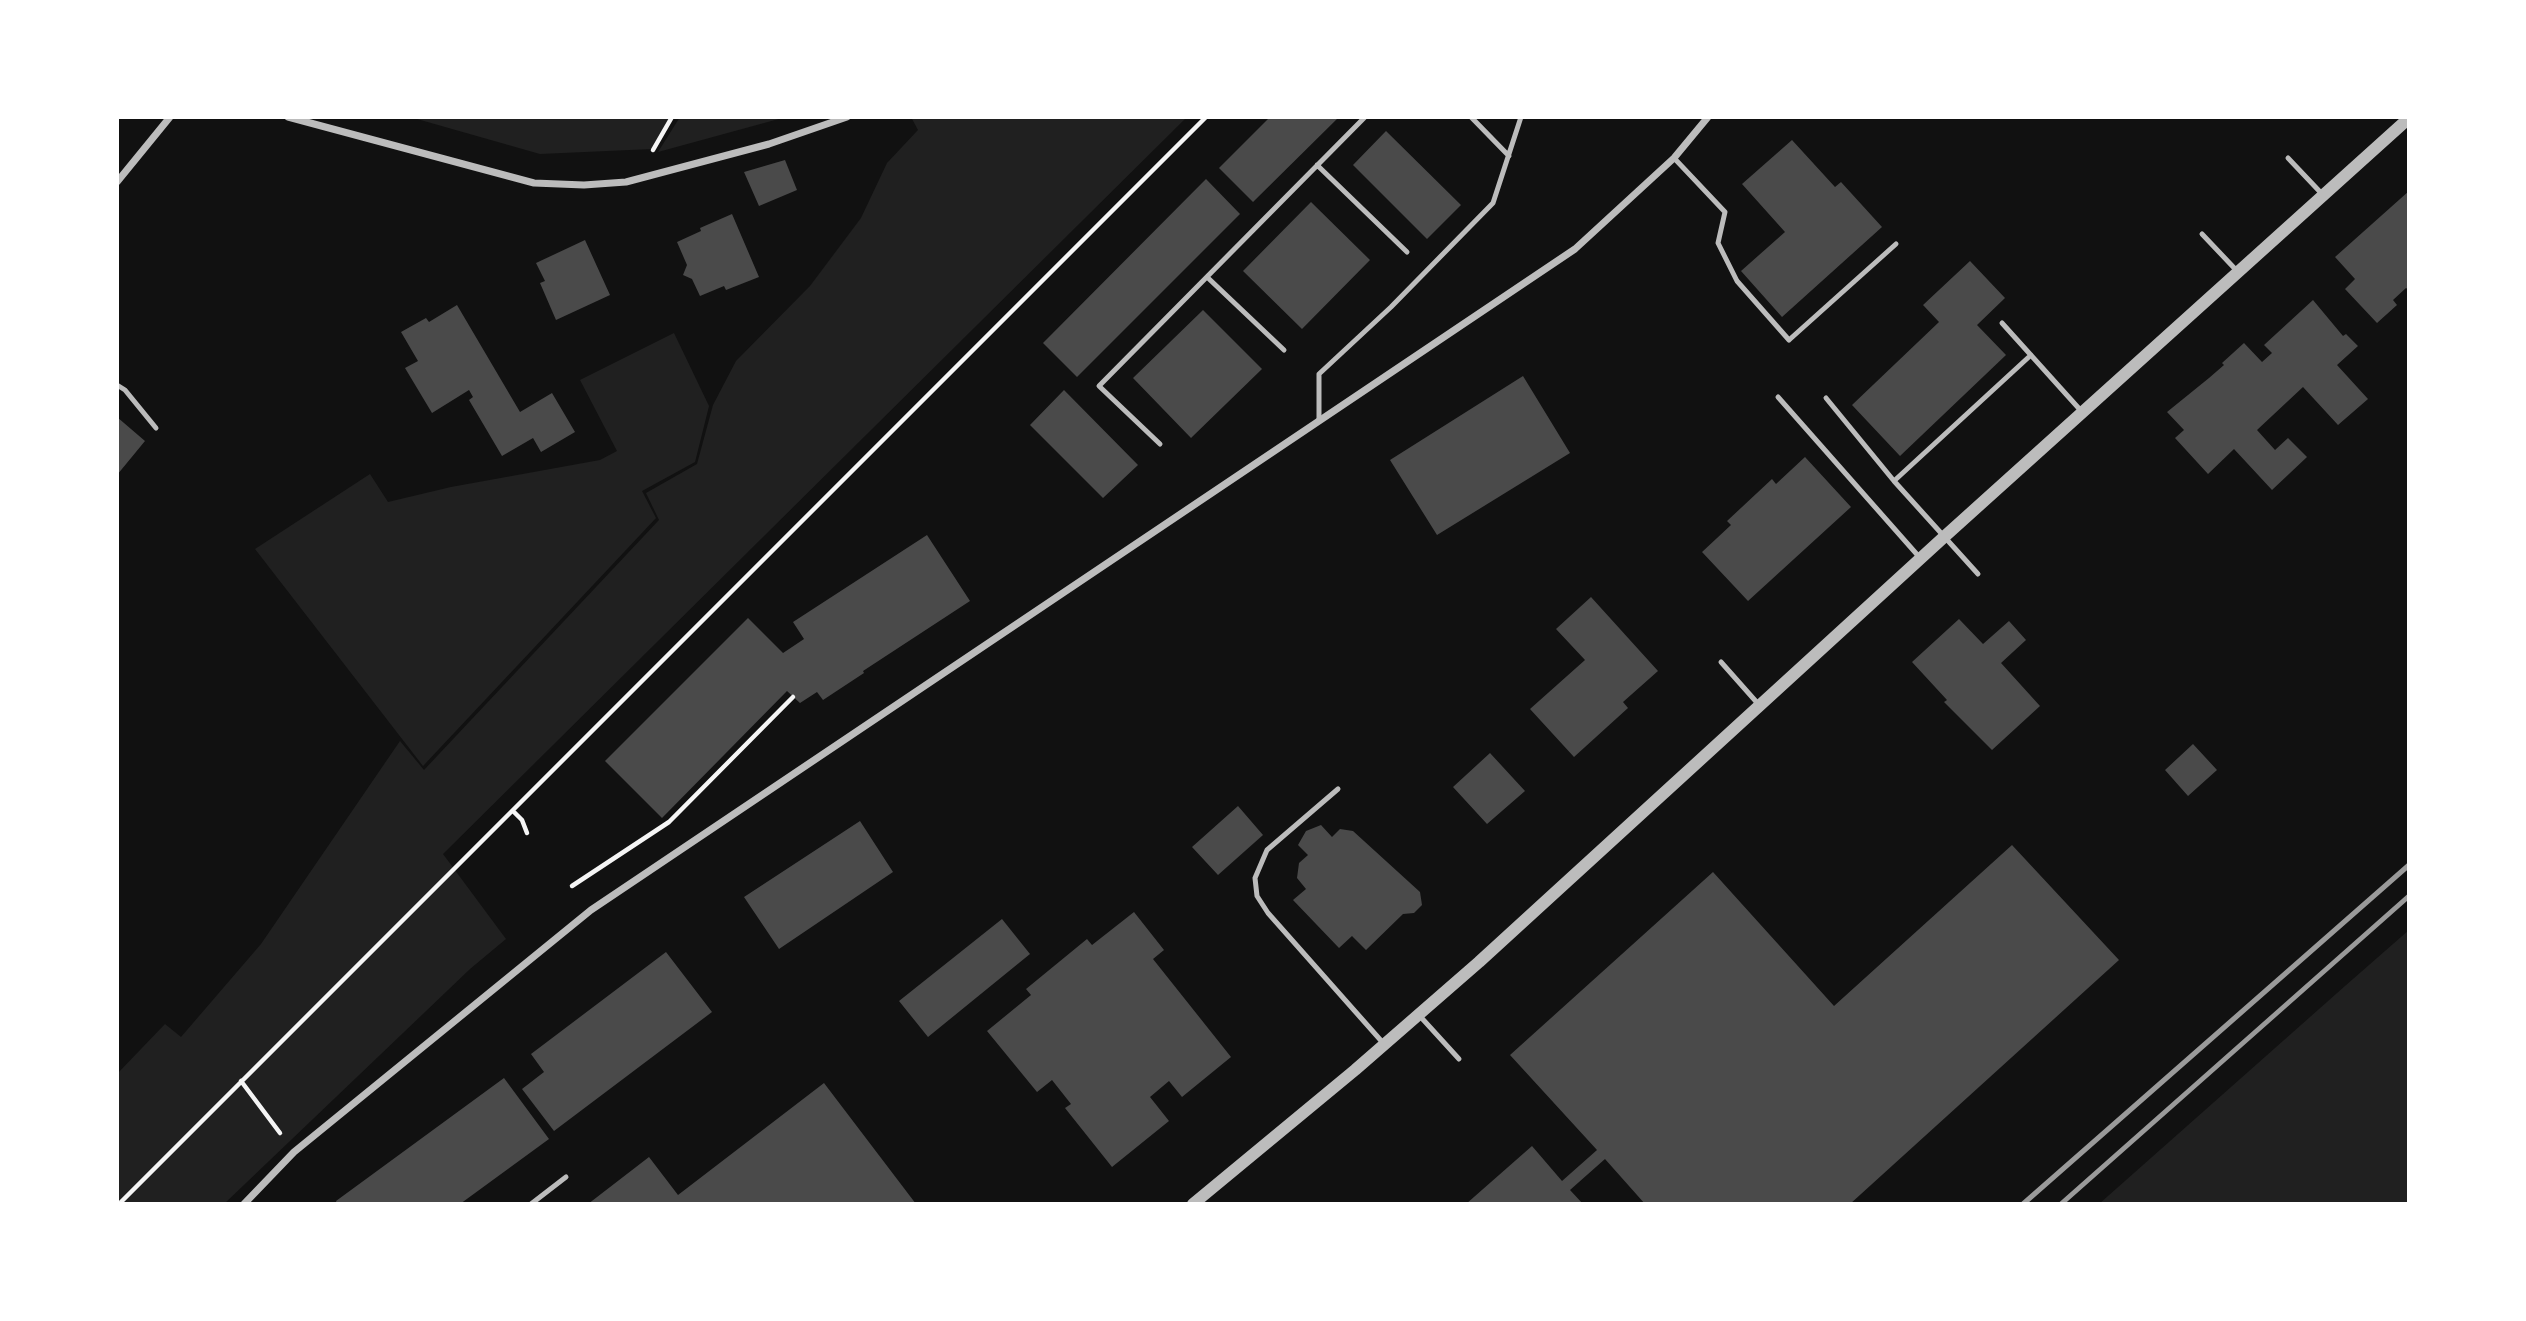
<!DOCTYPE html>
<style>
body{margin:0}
#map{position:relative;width:2526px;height:1321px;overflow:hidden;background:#111;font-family:"Source Sans 3",sans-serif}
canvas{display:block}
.frame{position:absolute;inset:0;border:119px solid #fff;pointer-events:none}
</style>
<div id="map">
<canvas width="2526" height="1321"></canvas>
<div class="frame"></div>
</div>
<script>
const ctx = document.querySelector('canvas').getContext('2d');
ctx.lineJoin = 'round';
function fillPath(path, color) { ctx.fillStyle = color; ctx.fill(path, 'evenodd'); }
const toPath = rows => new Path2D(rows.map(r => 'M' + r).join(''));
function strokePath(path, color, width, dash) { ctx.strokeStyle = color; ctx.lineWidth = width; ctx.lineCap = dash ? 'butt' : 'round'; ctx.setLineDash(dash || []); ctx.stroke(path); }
const green = toPath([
 [410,117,672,117,652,149,540,154],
 [680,117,786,117,658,152],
 [911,117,1187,117,443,854,506,939,470,969,224,1204,117,1204,117,1074,165,1024,181,1037,261,944,400,741,424,770,659,520,646,493,697,464,713,405,736,361,810,286,861,218,887,163,918,130],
 [674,333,709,406,695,462,642,491,656,518,423,766,255,549,370,474,388,502,451,487,600,460,617,451,580,380],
 [2409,930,2409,1204,2099,1204,2345,986]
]);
const building = toPath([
 [1270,117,1339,117,1253,202,1219,168],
 [1386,131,1461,205,1427,239,1353,165],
 [1792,140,1835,187,1841,182,1882,227,1782,317,1741,271,1785,232,1742,184],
 [785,160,797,190,759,206,744,172],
 [1206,179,1240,214,1077,377,1043,343],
 [2409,191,2409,290,2406,288,2393,300,2397,305,2377,323,2345,289,2355,279,2335,257],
 [1311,202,1370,260,1302,329,1243,271],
 [732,214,759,277,726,290,724,286,700,296,692,279,683,275,687,265,677,242,701,231,700,228],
 [585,240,610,295,556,320,540,283,545,281,536,263],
 [1970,261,2005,298,1977,325,2006,355,1900,456,1852,405,1939,322,1923,305],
 [2313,300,2343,336,2346,334,2358,346,2337,365,2368,399,2338,425,2303,387,2257,430,2275,450,2288,438,2307,457,2272,490,2234,449,2208,474,2175,438,2184,430,2167,412,2209,378,2224,365,2222,363,2244,343,2262,362,2272,353,2264,345],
 [457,305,520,412,552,393,575,432,541,452,533,438,502,456,469,400,473,397,469,390,432,413,405,368,418,361,401,332,426,318,429,322],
 [1203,310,1262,369,1191,438,1133,378],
 [1523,376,1570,453,1437,535,1390,460],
 [1064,390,1138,465,1103,498,1030,425],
 [117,417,145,441,117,475],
 [1805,457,1851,507,1748,601,1702,552,1731,525,1727,521,1772,479,1776,484],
 [927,535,970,601,863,671,864,673,823,700,817,692,800,703,787,691,662,818,605,761,748,618,783,653,804,639,793,622],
 [1591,597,1658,671,1623,702,1628,708,1574,757,1530,709,1585,660,1556,629],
 [1959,619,1983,644,2009,621,2026,640,2001,663,2040,706,1992,750,1944,702,1947,700,1912,662],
 [2193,744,2217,770,2188,796,2165,770],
 [1490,753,1525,791,1487,824,1453,787],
 [1238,806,1263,835,1218,875,1192,847],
 [860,821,893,872,779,949,744,897],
 [1321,825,1332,837,1340,829,1353,831,1420,892,1422,905,1414,913,1403,914,1366,950,1352,936,1339,948,1293,900,1306,889,1297,878,1299,863,1308,855,1298,845,1306,831],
 [2012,845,2119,960,1850,1204,1645,1204,1605,1159,1570,1190,1583,1204,1466,1204,1532,1146,1562,1181,1597,1150,1510,1055,1713,872,1834,1006],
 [1134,912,1164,950,1153,959,1231,1057,1182,1097,1169,1081,1150,1097,1169,1121,1112,1167,1065,1108,1071,1104,1052,1080,1037,1092,987,1031,1031,995,1026,989,1087,939,1092,945],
 [1002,919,1030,954,928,1037,899,1001],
 [666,952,712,1012,554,1131,522,1089,544,1072,531,1054],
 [504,1078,549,1139,460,1204,337,1204,336,1201],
 [824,1083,916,1204,588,1204,649,1157,678,1195]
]);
const path = toPath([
 [653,150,672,117],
 [513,811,522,820,527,833],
 [572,886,669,822,793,697],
 [241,1081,280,1133],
 [119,1204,1206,117]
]);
const service = toPath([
 [1471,117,1509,156],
 [1674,158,1725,212,1718,243,1737,281,1789,340,1896,244],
 [2288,158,2323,195],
 [1317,165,1407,252],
 [2202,234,2238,272],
 [1207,277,1284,350],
 [2002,323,2083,413],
 [117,385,125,390,156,428],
 [1778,397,1921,559],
 [1826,398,1894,481,1978,574],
 [1319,419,1319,374,1391,307,1493,203,1521,117],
 [1160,444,1099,386,1365,117],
 [1894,481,2031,355],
 [1721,662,1760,706],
 [1338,789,1267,850,1255,878,1257,896,1268,913,1384,1044],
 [1418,1014,1459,1059],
 [531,1204,566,1177]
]);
const minor = toPath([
 [288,117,534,183,584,185,626,182,769,144,847,117],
 [117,182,170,117],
 [244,1204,294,1152,591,910,1575,249,1674,158,1708,117]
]);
const tertiary = toPath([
 [1193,1204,1355,1070,1479,962,1944,537,2409,118]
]);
const rail = toPath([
 [2023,1204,2409,865],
 [2061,1204,2409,896]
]);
fillPath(green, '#202020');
fillPath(building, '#4a4a4a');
strokePath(path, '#f5f5f5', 4.5);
strokePath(service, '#bcbcbc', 5);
strokePath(minor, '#bcbcbc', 7);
strokePath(tertiary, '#bcbcbc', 12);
strokePath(rail, '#9a9a9a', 5);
</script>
